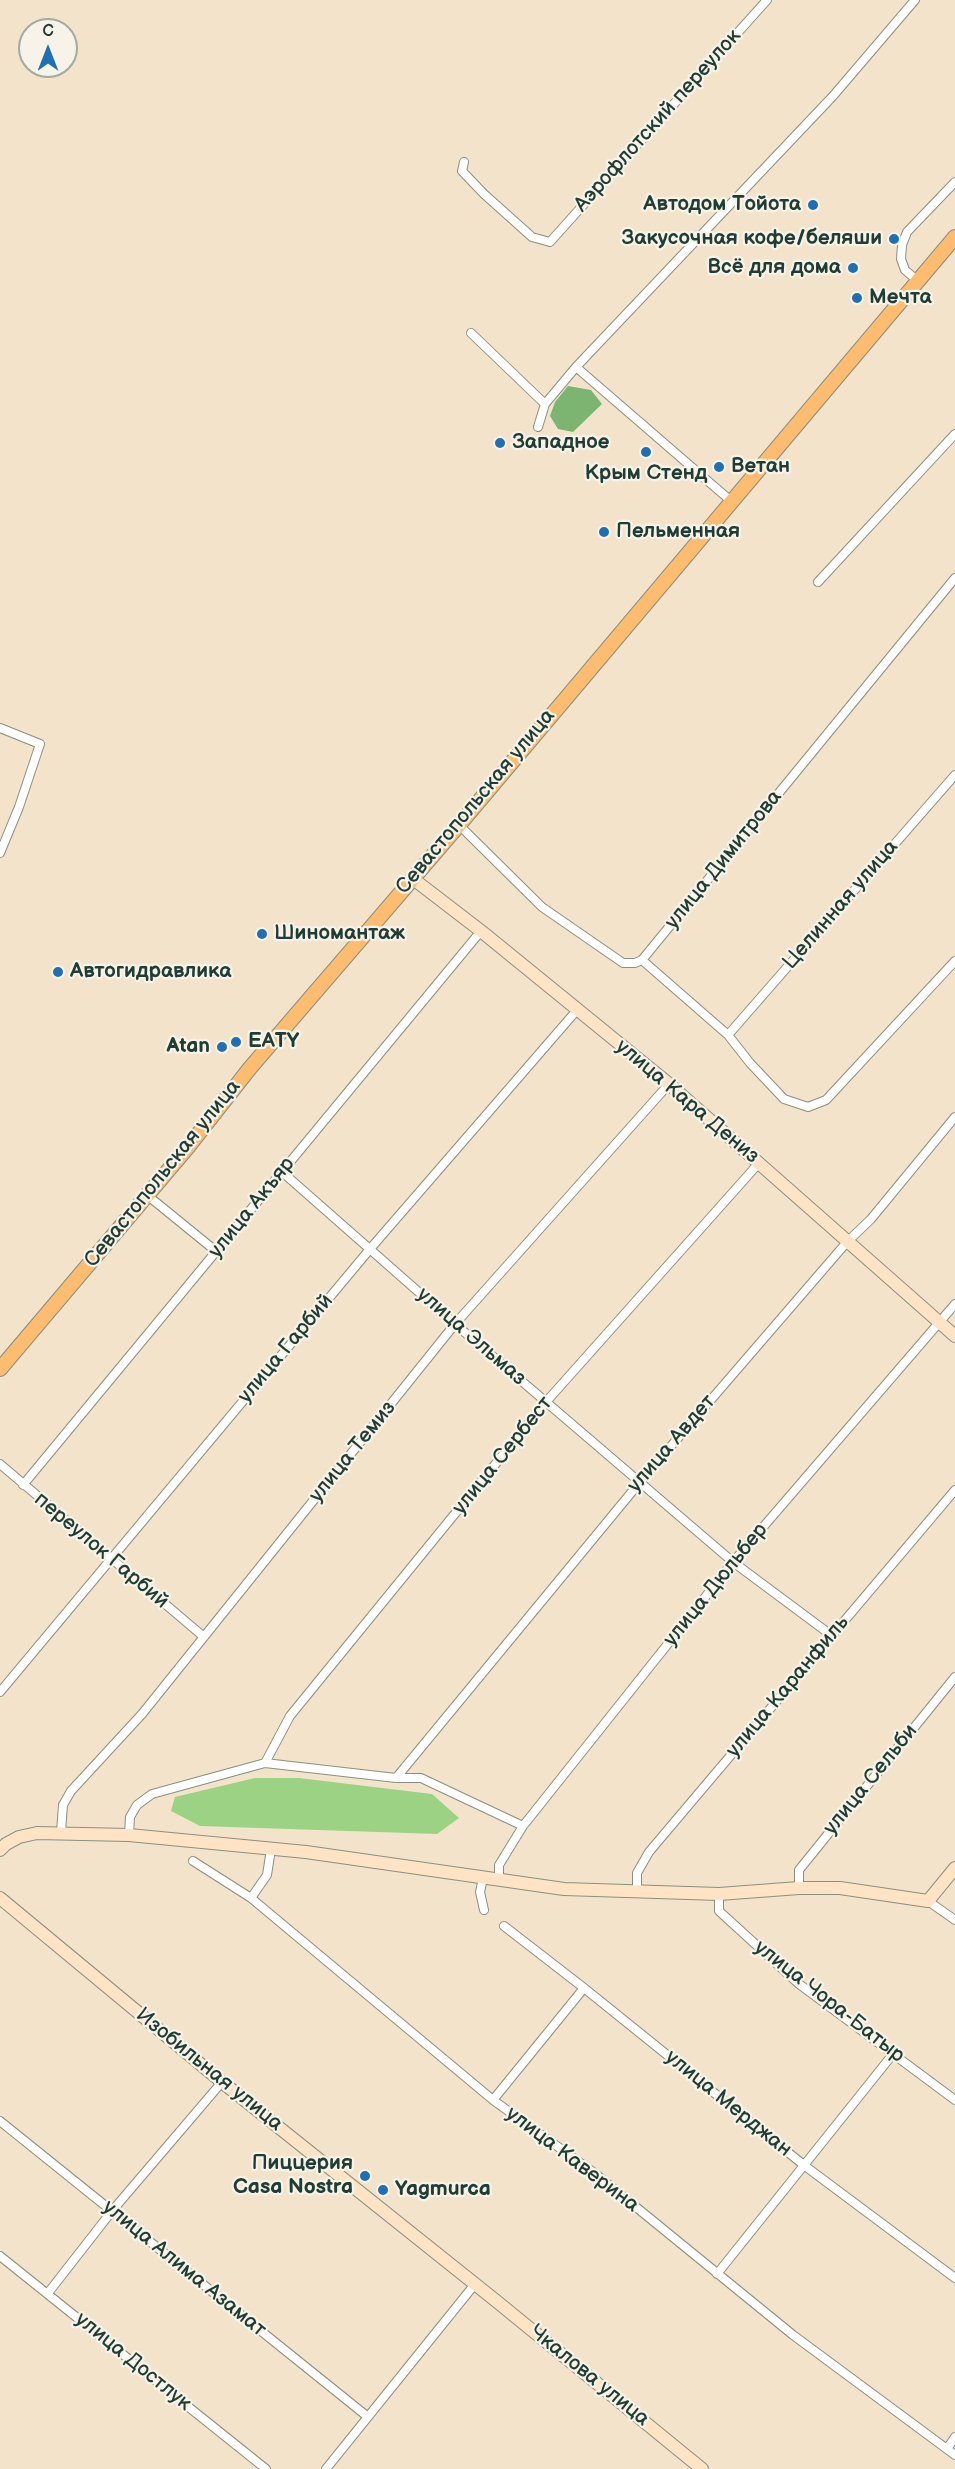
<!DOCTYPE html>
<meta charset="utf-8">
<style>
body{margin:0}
#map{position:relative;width:955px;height:2469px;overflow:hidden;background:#f4e3cb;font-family:"Balsamiq Sans",sans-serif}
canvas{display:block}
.north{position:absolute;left:18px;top:18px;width:60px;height:60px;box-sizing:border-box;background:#f7f3e8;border:2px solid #a1aaa0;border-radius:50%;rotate:0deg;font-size:16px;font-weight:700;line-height:24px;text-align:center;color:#1f3d34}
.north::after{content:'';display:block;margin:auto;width:21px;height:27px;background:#1f6fb2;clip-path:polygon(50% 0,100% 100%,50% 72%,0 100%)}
</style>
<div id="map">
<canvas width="955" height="2469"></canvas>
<div class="north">С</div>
</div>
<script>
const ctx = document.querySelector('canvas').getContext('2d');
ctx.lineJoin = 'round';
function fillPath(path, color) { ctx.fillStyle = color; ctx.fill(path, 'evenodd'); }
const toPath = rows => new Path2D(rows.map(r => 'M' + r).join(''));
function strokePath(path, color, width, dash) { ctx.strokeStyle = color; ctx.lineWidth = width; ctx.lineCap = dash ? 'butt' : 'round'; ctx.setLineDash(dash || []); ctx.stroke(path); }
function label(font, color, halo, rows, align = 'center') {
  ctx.font = font + ' "Balsamiq Sans",sans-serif'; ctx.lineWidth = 4.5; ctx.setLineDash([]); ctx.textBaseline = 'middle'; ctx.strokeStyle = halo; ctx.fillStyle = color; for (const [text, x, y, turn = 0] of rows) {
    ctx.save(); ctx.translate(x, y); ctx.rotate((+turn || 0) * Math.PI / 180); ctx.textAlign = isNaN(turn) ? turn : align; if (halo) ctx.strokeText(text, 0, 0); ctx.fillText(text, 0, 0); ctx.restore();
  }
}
const green = toPath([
 [255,1778,299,1778,432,1794,459,1818,437,1834,200,1826,171,1811,175,1797]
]);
const forest = toPath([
 [568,386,591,390,602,404,573,432,558,429,550,416,555,402]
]);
const street = toPath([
 [464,162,462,171,484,194,532,237,550,242,767,0],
 [918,281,905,270,901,259,902,245,907,232,955,182],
 [471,333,545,404],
 [576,367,731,501],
 [538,427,545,404,576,367,833,96,915,0],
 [818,582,955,434],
 [0,728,40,744,19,807,0,853],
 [459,825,542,907,623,963,635,963,642,960,955,578],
 [642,960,728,1035,750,1063,784,1099,808,1107,826,1100,955,961],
 [728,1035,955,775],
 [281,1171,455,1324,733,1562,831,1635],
 [147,1195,217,1252],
 [0,1464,204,1637],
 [23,1485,481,931],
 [0,1692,370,1249,577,1010],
 [265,1763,290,1716,546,1402,759,1163],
 [396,1778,640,1482,847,1242,871,1219,955,1117],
 [61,1832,63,1805,71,1791,142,1714,455,1324,669,1084],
 [129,1835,130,1817,137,1805,152,1794,265,1763,396,1778,421,1778,523,1826],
 [193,1861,251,1898,493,2100,593,2172,793,2335,955,2455],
 [483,1878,480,1892,484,1910],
 [499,1880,499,1865,523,1826,733,1562,955,1304],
 [799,1888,799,1870,955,1677],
 [637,1892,637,1873,649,1852,955,1490],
 [719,1894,719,1911,799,1984,955,2100],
 [251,1898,267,1875,271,1849],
 [928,1901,955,1920],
 [504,1926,584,1988,805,2166,955,2278],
 [493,2100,584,1988],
 [0,2121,368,2417],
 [0,2256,266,2469],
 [717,2274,893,2054],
 [48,2293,112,2211,222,2082],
 [947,2449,955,2437],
 [326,2469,475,2284]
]);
const secondary = toPath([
 [412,878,481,931,669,1084,955,1336],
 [0,1850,6,1844,19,1837,37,1833,129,1835,306,1852,564,1889,719,1894,799,1888,840,1888,928,1901,955,1868],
 [0,1898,222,2082,495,2300,702,2469]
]);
const primary = toPath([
 [0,1369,188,1147,250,1068,459,825,955,237]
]);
const markers = [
 [813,205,6,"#1f6fb2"],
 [894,239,6,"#1f6fb2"],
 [853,268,6,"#1f6fb2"],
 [857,298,6,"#1f6fb2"],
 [500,443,6,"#1f6fb2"],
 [646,452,6,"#1f6fb2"],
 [719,467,6,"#1f6fb2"],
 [604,532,6,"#1f6fb2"],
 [262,934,6,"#1f6fb2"],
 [58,972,6,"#1f6fb2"],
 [236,1042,6,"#1f6fb2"],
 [222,1047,6,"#1f6fb2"],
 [365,2176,6,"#1f6fb2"],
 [383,2190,6,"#1f6fb2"]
];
const streetNames = [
 ["Аэрофлотский переулок",658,121,-48],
 ["Севастопольская улица",476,802,-50],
 ["улица Димитрова",724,860,-51],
 ["Целинная улица",841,905,-49],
 ["улица Кара Дениз",687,1102,40],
 ["Севастопольская улица",163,1174,-51],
 ["улица Акъяр",252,1208,-51],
 ["улица Эльмаз",471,1337,41],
 ["улица Гарбий",286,1349,-50],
 ["улица Авдет",672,1444,-49],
 ["улица Темиз",353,1452,-51],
 ["улица Сербест",503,1456,-51],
 ["переулок Гарбий",101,1551,40],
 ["улица Дюльбер",716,1585,-51],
 ["улица Каранфиль",788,1687,-50],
 ["улица Сельби",871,1780,-51],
 ["улица Чора-Батыр",829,2002,38],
 ["Изобильная улица",209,2070,39],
 ["улица Мерджан",728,2104,39],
 ["улица Каверина",572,2160,37],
 ["улица Алима Азамат",184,2269,39],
 ["улица Достлук",133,2362,39],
 ["Чкалова улица",589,2376,39]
];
const poiNames = [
 ["Автодом Тойота",801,205,"right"],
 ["Закусочная кофе/беляши",882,239,"right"],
 ["Всё для дома",841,268,"right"],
 ["Мечта",869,298],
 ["Западное",512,443],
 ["Ветан",731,467],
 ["Крым Стенд",646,474,"center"],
 ["Пельменная",616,532],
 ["Шиномантаж",274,934],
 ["Автогидравлика",70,972],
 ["EАTY",248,1042],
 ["Atan",210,1047,"right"],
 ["Пиццерия",353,2164,"right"],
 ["Casa Nostra",353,2188,"right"],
 ["Yagmurca",395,2190]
];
fillPath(green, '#9bd284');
fillPath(forest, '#7cb472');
strokePath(street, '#8a9080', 10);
strokePath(secondary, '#8a9080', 14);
strokePath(primary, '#8a9080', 16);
strokePath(street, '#fff', 8);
strokePath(secondary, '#fee4c5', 12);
strokePath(primary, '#fdbc6f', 14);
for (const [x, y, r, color] of markers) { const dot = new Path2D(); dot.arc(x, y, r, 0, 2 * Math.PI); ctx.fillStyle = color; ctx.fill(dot); strokePath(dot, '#f7f3e8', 2); }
label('21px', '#1f3d34', '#f7f3e8', streetNames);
label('bold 21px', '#1f3d34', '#f7f3e8', poiNames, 'left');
</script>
